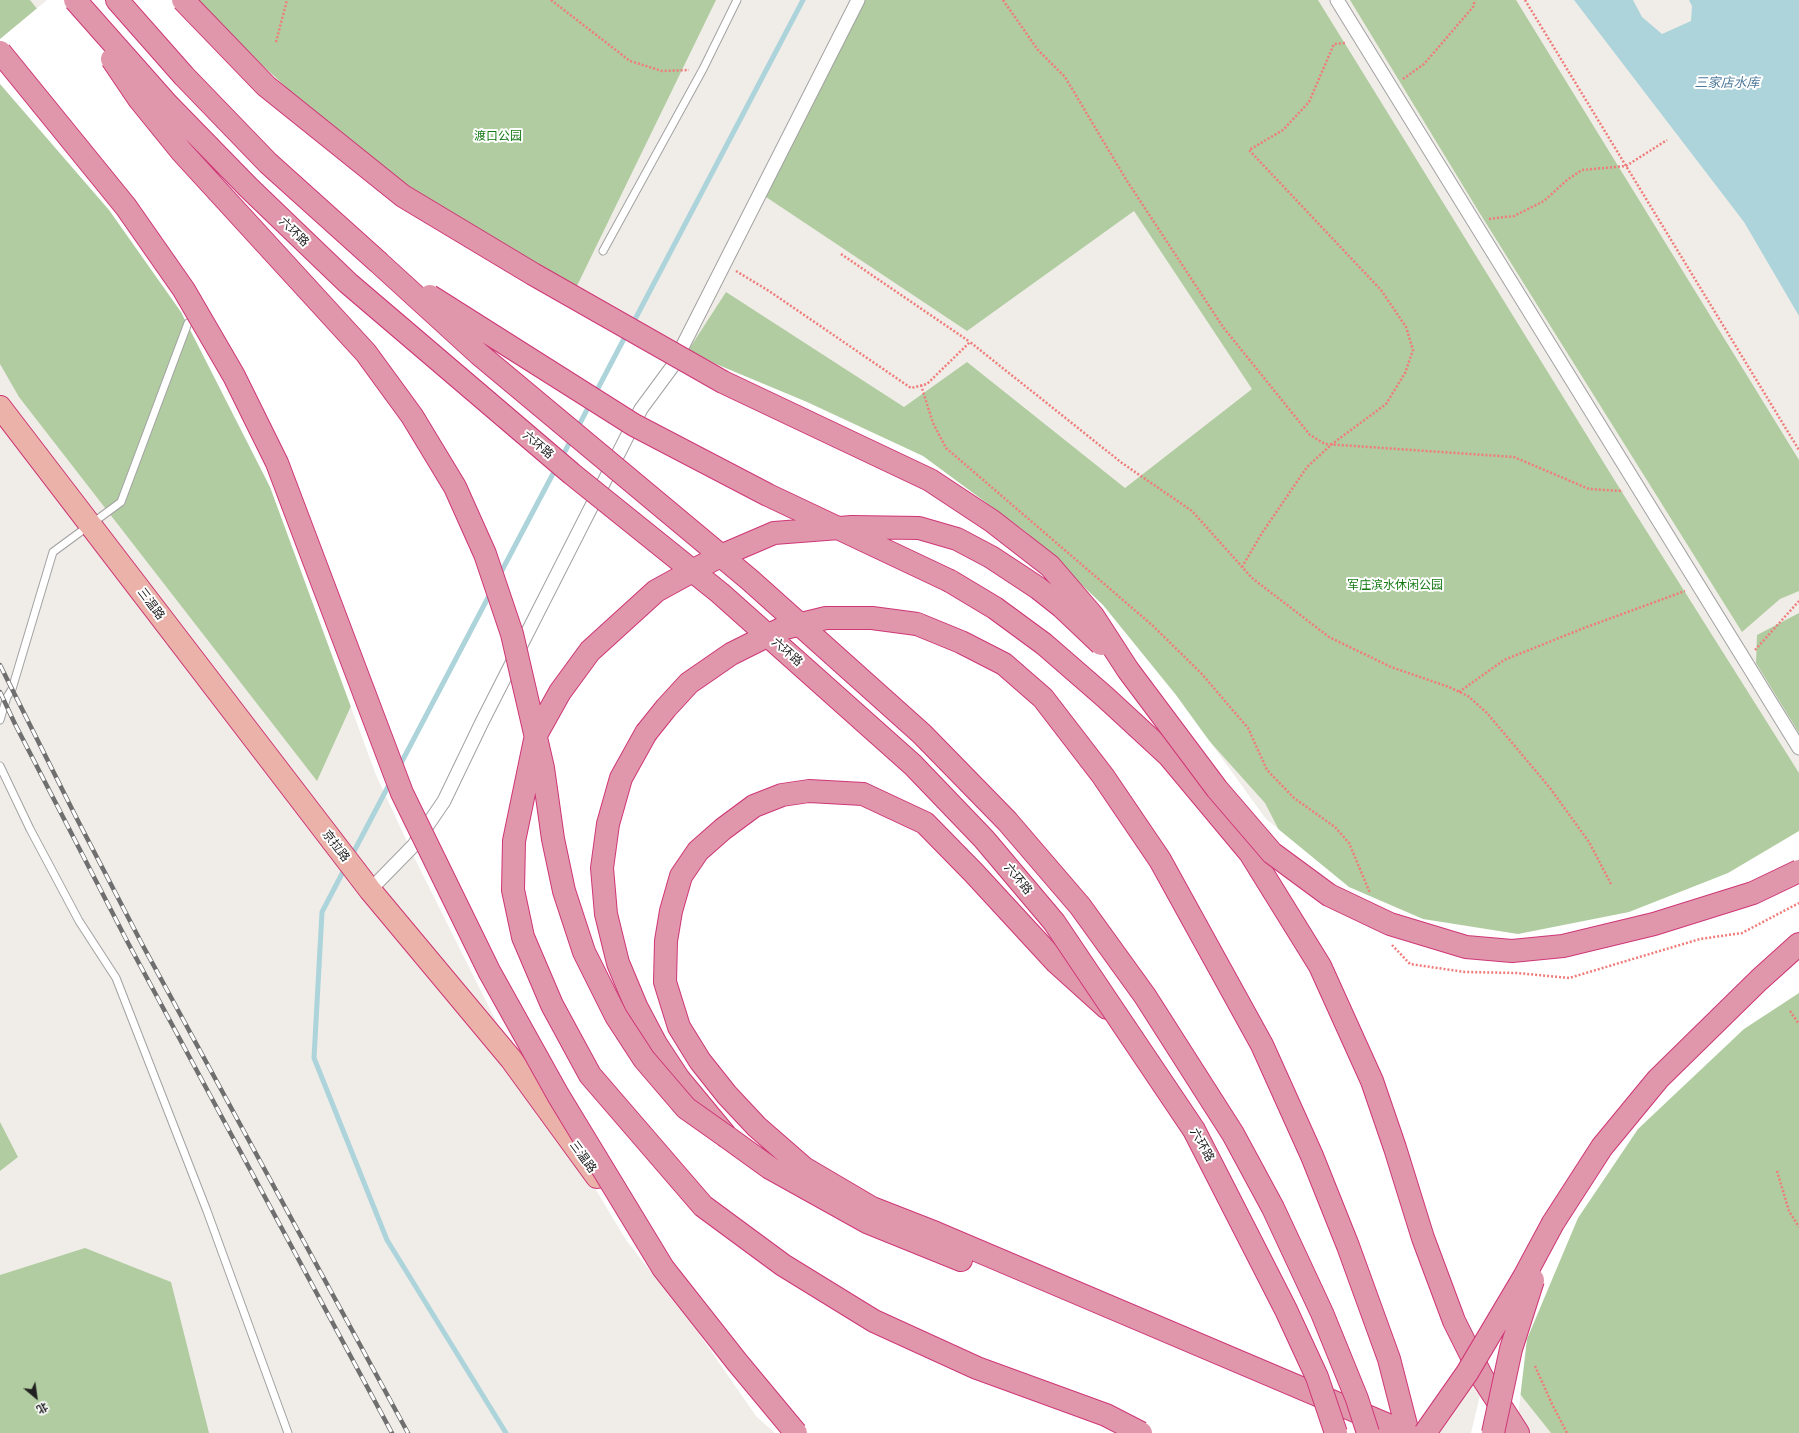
<!DOCTYPE html>
<meta charset="utf-8">
<style>
body{margin:0}
#map{position:relative;width:1799px;height:1433px;overflow:hidden;background:#f0ede8;font-family:Raleway,"Noto Sans SC",sans-serif}
canvas{display:block}
.north{position:absolute;left:16px;top:1377px;width:40px;height:40px;-webkit-text-stroke:3px #fff;paint-order:stroke;rotate:151deg;font-size:11px;font-weight:700;line-height:16px;text-align:center;color:#212121}
.north::after{content:'';display:block;margin:auto;width:14px;height:18px;background:#212121;clip-path:polygon(50% 0,100% 100%,50% 72%,0 100%)}
</style>
<div id="map">
<canvas width="1799" height="1433"></canvas>
<div class="north">北</div>
</div>
<script>
const ctx = document.querySelector('canvas').getContext('2d');
ctx.lineJoin = 'round';
function fillPath(path, color) { ctx.fillStyle = color; ctx.fill(path, 'evenodd'); }
const toPath = rows => new Path2D(rows.map(r => 'M' + r).join(''));
function strokePath(path, color, width, dash) { ctx.strokeStyle = color; ctx.lineWidth = width; ctx.lineCap = dash ? 'butt' : 'round'; ctx.setLineDash(dash || []); ctx.stroke(path); }
function label(font, color, halo, rows, align = 'center') {
  ctx.font = font + ' Raleway,"Noto Sans SC",sans-serif'; ctx.lineWidth = 4; ctx.setLineDash([]); ctx.textBaseline = 'middle'; ctx.strokeStyle = halo; ctx.fillStyle = color; for (const [text, x, y, turn = 0] of rows) {
    ctx.save(); ctx.translate(x, y); ctx.rotate((+turn || 0) * Math.PI / 180); ctx.textAlign = isNaN(turn) ? turn : align; if (halo) ctx.strokeText(text, 0, 0); ctx.fillText(text, 0, 0); ctx.restore();
  }
}
const forest = toPath([
 [0,0,30,0,102,90,434,523,317,781,19,397,0,364],
 [188,0,716,0,555,331],
 [852,0,1318,0,1620,489,1799,773,1799,1433,1551,1433,1512,1384,1367,1001,1265,803,1123,645,649,411,726,292,904,407,967,362,1125,488,1252,389,1134,211,967,331,757,191],
 [1350,0,1516,0,1799,460,1799,591,1780,599,1742,632,1479,212],
 [1799,613,1799,733,1756,663,1757,635],
 [0,1122,18,1157,0,1171],
 [85,1248,171,1282,209,1433,0,1433,0,1275]
]);
const water = toPath([
 [1574,0,1633,0,1642,17,1662,34,1691,21,1692,6,1689,0,1799,0,1799,316,1744,222]
]);
const pier = toPath([
 [47,0,198,0,230,35,318,117,398,183,531,268,716,364,807,402,923,456,1026,532,1103,605,1176,695,1266,819,1349,887,1423,919,1518,934,1629,912,1728,873,1799,831,1799,993,1744,1029,1638,1129,1578,1218,1527,1339,1516,1433,1471,1433,1489,1358,1458,1407,1435,1433,775,1433,756,1416,695,1328,626,1240,502,1033,416,861,376,775,270,487,181,312,109,210,0,84,0,39]
]);
const stream = toPath([
 [632,325,803,0],
 [595,394,627,333],
 [577,429,591,402],
 [562,457,572,438],
 [499,576,556,468],
 [399,767,491,592],
 [351,857,391,781],
 [345,868,322,912,314,1058,387,1240,506,1433]
]);
const path = toPath([
 [551,0,630,61,662,71,689,70],
 [1003,0,1038,50,1065,77,1127,181,1223,327,1310,435,1325,444,1514,457,1589,489,1623,491],
 [1525,0,1799,450],
 [276,42,287,0],
 [1403,79,1424,64,1473,7,1475,0],
 [1489,219,1514,216,1544,201,1567,180,1582,170,1626,166,1667,140],
 [841,254,970,342],
 [736,271,769,291,911,388,927,384,970,342,1122,463,1192,511,1252,578,1329,637,1391,667,1449,687,1468,696,1487,713,1550,788,1589,842,1611,884],
 [921,385,933,423,946,448,1152,625,1201,673,1248,728,1267,770,1294,798,1335,827,1349,843,1370,893],
 [1242,567,1262,533,1307,467,1332,444,1386,404,1405,373,1413,350,1406,327,1381,290,1249,150,1283,130,1309,102,1334,44,1346,43],
 [1755,650,1799,601],
 [1459,692,1504,660,1584,628,1685,591],
 [1392,945,1410,964,1465,972,1517,973,1569,978,1700,939,1742,933,1799,903],
 [1790,1011,1799,1024],
 [1777,1171,1789,1211,1799,1227],
 [1535,1366,1552,1404,1567,1433]
]);
const service = toPath([
 [603,251,703,69,737,0],
 [0,720,7,697,12,689,53,552,121,502,188,323],
 [0,766,30,829,79,921,116,978,207,1211,288,1433]
]);
const minor = toPath([
 [1337,0,1799,748],
 [370,890,414,845,444,801,482,722,641,409,672,367,858,0]
]);
const trunk = toPath([
 [0,407,370,890,511,1059,597,1177]
]);
const motorway = toPath([
 [117,0,184,76,268,163,377,261],
 [950,581,995,608,1044,644,1105,697,1169,756,1250,853,1320,966,1372,1081,1395,1148,1423,1238,1454,1321,1482,1377,1518,1433],
 [917,624,961,642,1004,664,1043,698,1103,776,1160,860,1262,1045,1312,1156,1348,1246,1389,1359,1408,1433],
 [646,733,621,778,608,824,602,868,606,914,618,963,636,1006,656,1044,679,1079,727,1137,770,1168,867,1222,961,1260],
 [1107,1008,1056,962,974,873,925,823,863,794,809,791,782,795,754,806,723,829,698,851,681,876,671,911,666,941,665,982,679,1027,700,1061,727,1095,757,1127,804,1168,872,1208,936,1233,1407,1433],
 [1553,1223,1602,1147,1658,1079,1759,980,1799,944]
]);
const rail = toPath([
 [0,665,76,817,142,944,408,1433],
 [0,692,15,724,127,941,392,1433]
]);
const motorwayBridge = toPath([
 [75,0,168,105,248,187,348,283,572,474,720,593,913,765,984,839,1054,922,1194,1130,1286,1310,1317,1377,1336,1433],
 [183,0,266,86,403,196,533,274,723,382,930,480,992,521,1050,566,1093,616,1128,670,1217,789,1272,853,1329,895,1390,924,1466,947,1512,951,1563,946,1654,924,1753,893,1799,871],
 [0,52,126,207,184,290,234,376,277,463,402,793,489,971,558,1095,663,1268,737,1362,796,1433],
 [112,59,139,99,182,152,366,353,412,416,455,487,485,554,512,634,543,768,553,839,564,891,584,952,616,1016,644,1059,686,1108,727,1137],
 [377,261,479,354,750,580,922,734,1007,821,1080,906,1145,996,1233,1134,1273,1208,1322,1313,1357,1399,1368,1433],
 [430,296,634,425,768,495,950,581],
 [1101,644,1062,607,1038,588,991,557,957,539,919,528,852,527,774,533,718,557,656,591,590,651,560,692,536,735,514,841,513,890,523,937,552,1005,590,1075,703,1206,783,1265,874,1321,977,1368,1106,1415,1141,1433],
 [646,733,666,708,689,683,731,654,781,629,826,618,872,618,917,624],
 [1425,1433,1467,1373,1524,1277,1553,1223],
 [1493,1433,1511,1349,1533,1280]
]);
const parkNames = [
 ["渡口公园",498,136],
 ["军庄滨水休闲公园",1395,585]
];
const streetNames = [
 ["六环路",294,232,44],
 ["六环路",538,445,40],
 ["三温路",151,604,53],
 ["六环路",787,652,41],
 ["京拉路",336,846,52],
 ["六环路",1018,879,50],
 ["六环路",1202,1145,61],
 ["三温路",583,1157,54]
];
const waterNames = [
 ["三家店水库",1727,83]
];
fillPath(forest, '#b1cca0');
fillPath(water, '#acd4da');
fillPath(pier, '#fff');
strokePath(stream, '#acd4da', 5);
strokePath(service, '#a2a2a2', 9);
strokePath(minor, '#a2a2a2', 15);
strokePath(trunk, '#ce3676', 24);
strokePath(motorway, '#ce3676', 24);
strokePath(path, '#ef7c7a', 2.5, [2, 2]);
strokePath(service, '#fff', 7);
strokePath(minor, '#fff', 13);
strokePath(trunk, '#ebb2aa', 22);
strokePath(motorway, '#e197ab', 22);
strokePath(rail, '#6f6f6f', 4.5);
strokePath(rail, '#fff', 3, [9]);
strokePath(motorwayBridge, '#ce3676', 24, []);
strokePath(motorwayBridge, '#e197ab', 22);
label('12px', '#157915', '#fff', parkNames);
label('12px', '#212121', '#fff', streetNames);
label('italic 13px', '#4d7a9b', '#fff', waterNames);
</script>
